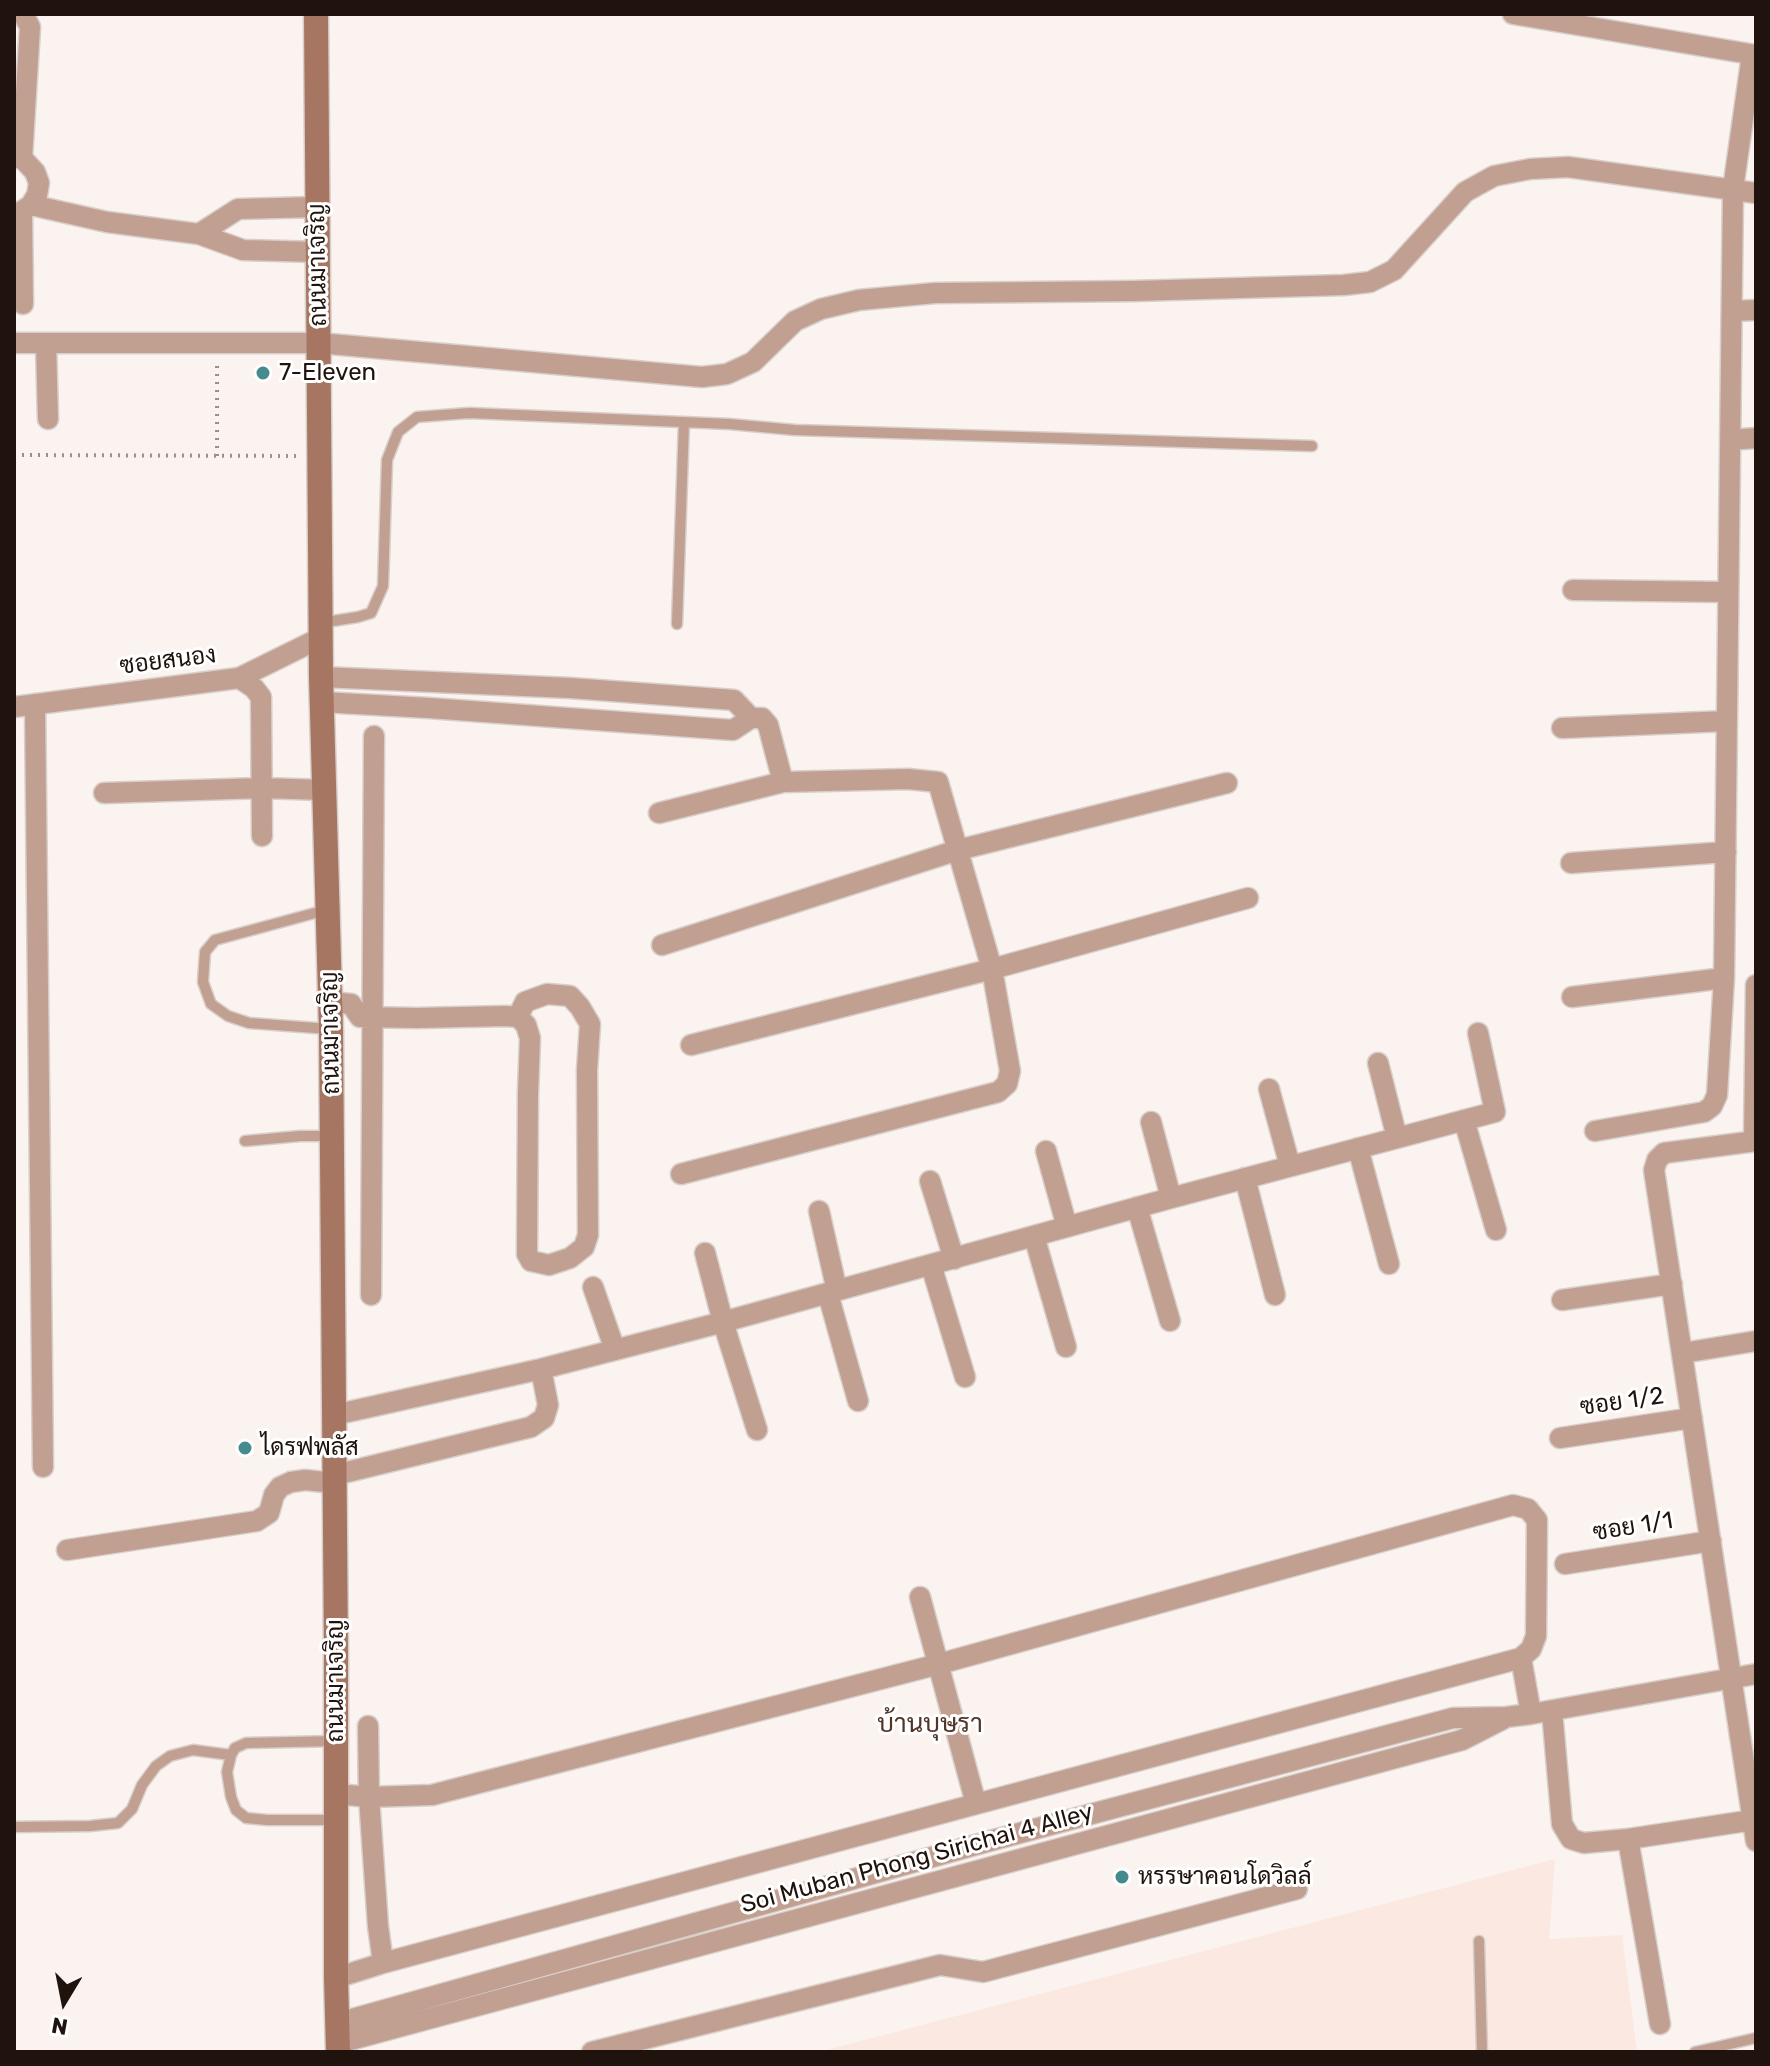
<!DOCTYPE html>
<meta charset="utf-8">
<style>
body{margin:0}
#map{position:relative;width:1770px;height:2066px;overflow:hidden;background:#fbf3ef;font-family:Rubik,sans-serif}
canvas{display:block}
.frame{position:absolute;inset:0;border:16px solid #20130d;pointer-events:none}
.north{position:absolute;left:24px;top:1962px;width:80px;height:80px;-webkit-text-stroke:6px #fff;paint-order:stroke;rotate:190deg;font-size:22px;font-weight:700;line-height:32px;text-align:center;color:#20130d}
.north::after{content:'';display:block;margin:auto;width:28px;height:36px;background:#20130d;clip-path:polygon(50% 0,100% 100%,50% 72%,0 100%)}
</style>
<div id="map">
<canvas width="1770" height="2066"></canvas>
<div class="frame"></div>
<div class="north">N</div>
</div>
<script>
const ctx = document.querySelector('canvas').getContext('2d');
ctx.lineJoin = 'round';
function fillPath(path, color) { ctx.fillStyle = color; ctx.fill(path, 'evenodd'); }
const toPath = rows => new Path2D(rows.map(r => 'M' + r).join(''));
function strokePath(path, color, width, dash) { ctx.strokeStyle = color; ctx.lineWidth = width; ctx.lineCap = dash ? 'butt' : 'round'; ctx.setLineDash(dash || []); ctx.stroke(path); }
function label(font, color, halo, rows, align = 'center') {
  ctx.font = font + ' Rubik,Sarabun,sans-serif'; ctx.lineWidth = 6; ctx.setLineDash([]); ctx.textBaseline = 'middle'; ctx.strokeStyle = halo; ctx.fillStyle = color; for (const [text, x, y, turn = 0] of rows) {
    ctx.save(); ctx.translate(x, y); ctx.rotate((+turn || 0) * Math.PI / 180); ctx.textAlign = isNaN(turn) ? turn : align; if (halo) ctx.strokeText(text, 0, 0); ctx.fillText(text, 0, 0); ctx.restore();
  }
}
const built = toPath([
 [1555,1859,1549,1939,1622,1935,1637,2052,819,2052]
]);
const path = toPath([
 [14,455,300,456],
 [217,456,217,362]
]);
const service = toPath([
 [320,623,358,617,371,613,383,586,387,460,398,432,417,417,469,413,729,424,795,430,1312,446],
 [677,624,684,422],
 [326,910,215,940,205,952,203,982,211,1004,228,1016,249,1023,329,1029],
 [245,1141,300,1136,330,1136],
 [335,1820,267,1820,246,1818,236,1810,231,1797,227,1772,231,1755,235,1748,246,1743,336,1741],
 [14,1827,90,1826,118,1823,132,1809,142,1785,156,1766,170,1756,193,1750,231,1755],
 [1479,1941,1482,2052],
 [1695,2052,1756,2038]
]);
const minor = toPath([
 [1513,14,1756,55],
 [14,158,22,158,35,172,39,183,37,195,31,205,22,211],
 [22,158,30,27,23,14],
 [31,205,107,222,199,234,243,250,318,252],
 [22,212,23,304],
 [199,234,238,209,317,207],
 [1732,311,1756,310],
 [14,343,319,343,702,377,727,374,753,362,795,321,821,309,859,300,935,293,1134,291,1344,285,1370,282,1394,270,1465,192,1494,176,1530,169,1568,167,1756,193],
 [46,343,48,419],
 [1730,440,1756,438],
 [1573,590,1728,592],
 [321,677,570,688,734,700,751,718],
 [239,678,254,688,261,697,262,836],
 [321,702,429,708,733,730,751,718,762,718,768,725,783,782],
 [35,704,43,1467],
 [14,707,239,678,320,638],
 [1562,728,1727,721],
 [104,793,262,788,323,790],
 [659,813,783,782,908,779,938,782,992,969,1010,1071,1007,1084,998,1092,681,1174],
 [1571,863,1726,852],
 [662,945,958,850,1227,783],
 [1572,997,1724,978],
 [331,1002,351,1004,360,1017],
 [360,1017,417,1018,506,1016,518,1017,526,1025,530,1038,528,1093,527,1254,531,1261,549,1265,570,1258,584,1247,588,1235,587,1070,590,1024,580,1007,570,996,547,994,525,1002,518,1017],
 [691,1045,992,969,1248,898],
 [1378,1063,1397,1138],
 [1269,1089,1290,1166],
 [1464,1120,1496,1230],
 [1151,1122,1171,1198],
 [1595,1131,1704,1112,1712,1106,1717,1095,1724,978,1733,189,1752,55],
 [1754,1141,1756,985],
 [1756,1141,1664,1153,1657,1160,1654,1170,1756,1841],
 [1358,1148,1389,1264],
 [1046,1151,1067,1227],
 [1245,1178,1275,1295],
 [930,1181,954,1259],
 [1137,1207,1170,1321],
 [819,1211,837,1291],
 [1034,1236,1066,1347],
 [705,1253,723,1322,757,1430],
 [931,1265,965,1377],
 [593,1287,615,1350],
 [828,1294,858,1401],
 [371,1295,374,736],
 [1562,1300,1672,1284],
 [1683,1353,1756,1341],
 [334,1415,541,1369,723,1322,1171,1198,1495,1112,1478,1033],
 [1560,1438,1692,1418],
 [335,1475,531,1427,544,1418,548,1405,541,1369],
 [67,1550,257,1521,269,1513,274,1495,280,1487,291,1482,305,1480,335,1483],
 [1565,1564,1711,1541],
 [920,1597,976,1804],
 [1521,1658,1531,1714],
 [1552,1711,1562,1824,1571,1839,1584,1843,1628,1839,1753,1820],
 [368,1726,369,1797,378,1926,383,1963],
 [1628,1839,1660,2024],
 [336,1978,383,1963,1521,1658,1531,1649,1536,1636,1537,1520,1528,1509,1513,1505,939,1664,432,1795,369,1797,337,1794],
 [338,2023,986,1842,1453,1718,1506,1717,1531,1714,1756,1674],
 [339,2043,1462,1740,1503,1719],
 [592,2052,940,1965,983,1972,1297,1889]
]);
const secondary = toPath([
 [316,14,321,677,331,1030,336,1654,336,1978,338,2052]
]);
const markers = [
 [263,373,8,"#438b8d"],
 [245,1448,8,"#438b8d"],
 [1122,1877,8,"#438b8d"]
];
const streetNames = [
 ["ถนนมาเจริญ",318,265,-91],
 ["ซอยสนอง",168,661,-7],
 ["ถนนมาเจริญ",331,1033,-91],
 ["ซอย 1/2",1622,1402,-8],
 ["ซอย 1/1",1633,1527,-9],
 ["ถนนมาเจริญ",336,1681,-90],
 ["Soi Muban Phong Sirichai 4 Alley",917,1859,-15]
];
const poiNames = [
 ["7-Eleven",279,373],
 ["ไดรฟพลัส",261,1448],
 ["หรรษาคอนโดวิลล์",1138,1877]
];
const neighbourhoodNames = [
 ["บ้านบุษรา",930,1724]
];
fillPath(built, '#fbe8e0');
strokePath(service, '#d8cfcb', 13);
strokePath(minor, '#d8cfcb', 23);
strokePath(secondary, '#d8cfcb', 27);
strokePath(path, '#9b918c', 4, [2, 6]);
strokePath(service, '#c1a092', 10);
strokePath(minor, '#c1a092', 20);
strokePath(secondary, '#a67662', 24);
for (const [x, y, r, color] of markers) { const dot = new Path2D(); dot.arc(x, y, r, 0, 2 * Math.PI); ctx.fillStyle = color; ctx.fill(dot); strokePath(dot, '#fff', 3); }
label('24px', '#20130d', '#fff', streetNames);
label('24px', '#20130d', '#fff', poiNames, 'left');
label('26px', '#523428', '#fff', neighbourhoodNames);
</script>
